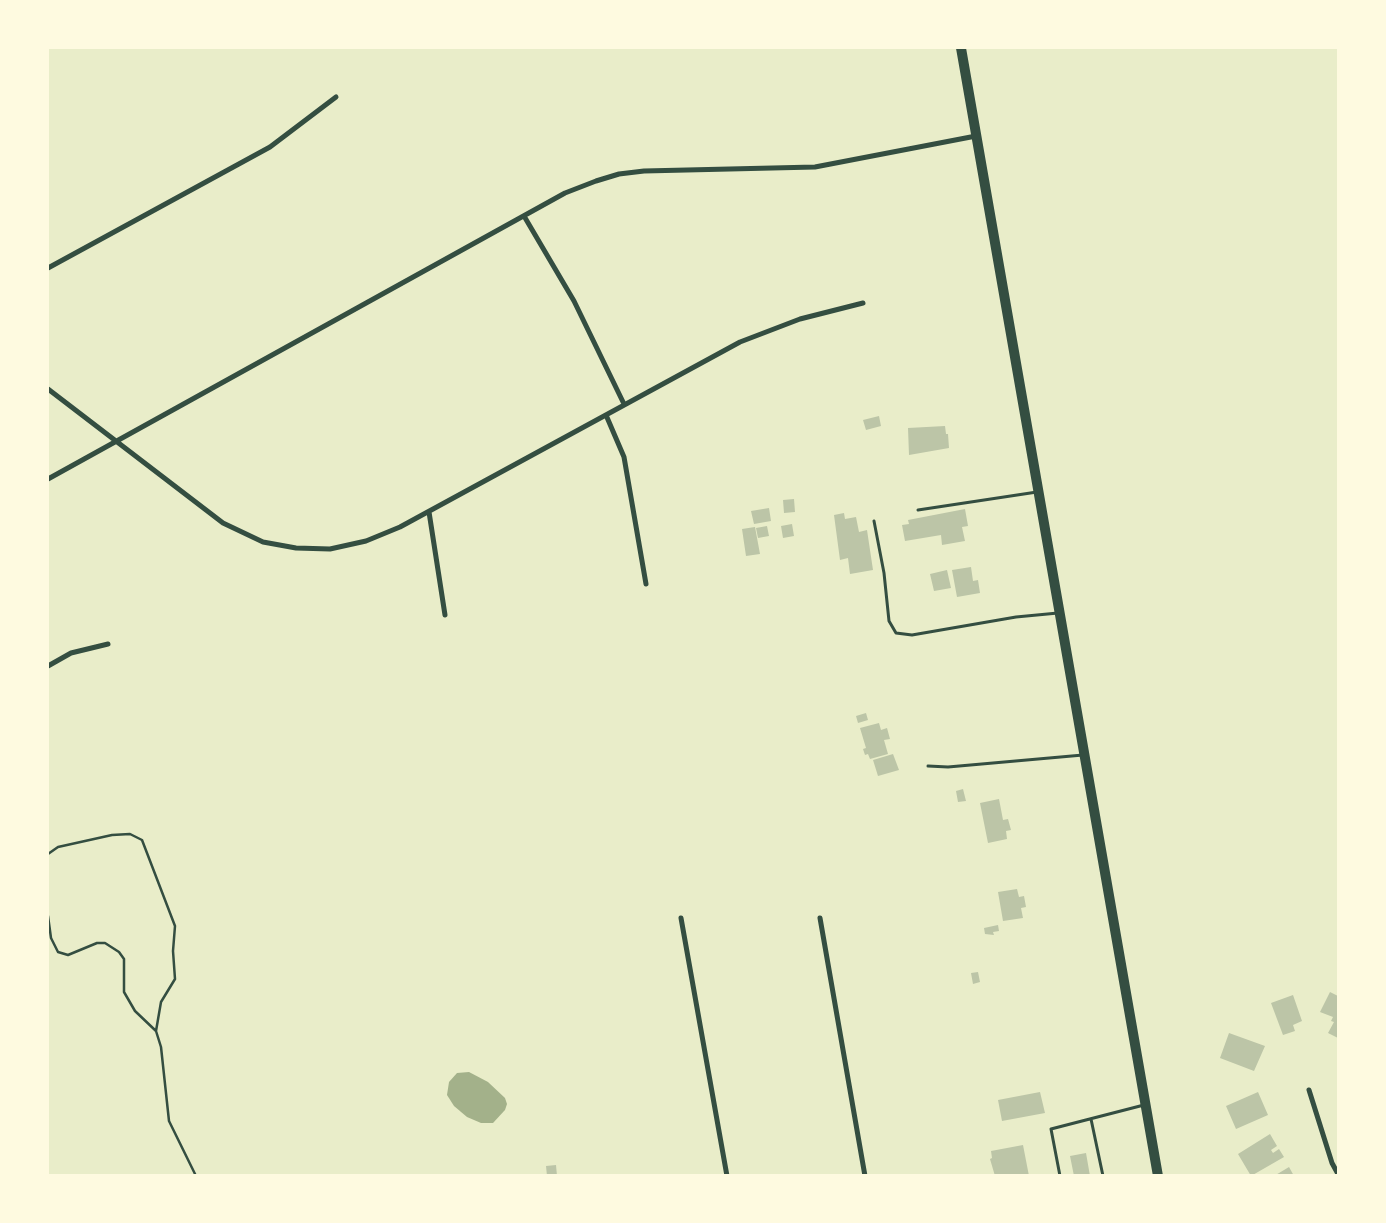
<!DOCTYPE html>
<style>
body{margin:0}
#map{position:relative;width:1386px;height:1223px;overflow:hidden;background:#e9edc9;font-family:"PT Sans Narrow",sans-serif}
canvas{display:block}
.frame{position:absolute;inset:0;border:49px solid #fefae0;pointer-events:none}
</style>
<div id="map">
<canvas width="1386" height="1223"></canvas>
<div class="frame"></div>
</div>
<script>
const ctx = document.querySelector('canvas').getContext('2d');
ctx.lineJoin = 'round';
function fillPath(path, color) { ctx.fillStyle = color; ctx.fill(path, 'evenodd'); }
const toPath = rows => new Path2D(rows.map(r => 'M' + r).join(''));
function strokePath(path, color, width, dash) { ctx.strokeStyle = color; ctx.lineWidth = width; ctx.lineCap = dash ? 'butt' : 'round'; ctx.setLineDash(dash || []); ctx.stroke(path); }
const water = toPath([
 [469,1072,488,1082,505,1098,507,1104,505,1110,493,1123,481,1123,467,1117,454,1106,447,1095,449,1082,457,1073]
]);
const building = toPath([
 [879,416,881,426,866,430,863,420],
 [945,426,946,434,948,434,949,448,909,455,908,428],
 [794,499,795,512,784,513,783,500],
 [769,508,771,521,754,524,751,511],
 [965,509,968,526,962,527,965,541,942,545,941,535,905,541,902,525,909,524,908,520],
 [844,513,845,519,856,517,859,532,867,530,873,570,850,574,848,558,840,560,834,515],
 [792,524,794,536,783,538,781,526],
 [767,526,769,536,758,538,756,528],
 [755,527,760,554,746,556,742,529],
 [971,567,973,581,978,580,980,593,957,597,952,570],
 [947,570,951,588,934,591,930,574],
 [866,713,868,720,858,723,856,716],
 [879,723,881,730,887,728,890,739,884,740,888,754,870,759,868,754,865,755,863,749,866,748,860,728],
 [893,754,899,770,878,776,873,760],
 [963,789,966,801,958,802,956,791],
 [999,799,1003,820,1008,819,1011,830,1006,831,1007,839,988,843,980,803],
 [1017,889,1019,897,1024,896,1026,907,1021,908,1023,918,1003,921,998,892],
 [998,925,999,931,993,932,994,935,985,934,984,928],
 [978,972,980,982,973,984,971,973],
 [1330,992,1338,996,1338,1038,1328,1033,1334,1022,1331,1021,1333,1017,1320,1012],
 [1293,995,1302,1021,1293,1025,1295,1031,1283,1035,1271,1003],
 [1229,1033,1265,1046,1254,1071,1220,1058],
 [1040,1092,1045,1113,1002,1121,998,1100],
 [1258,1092,1268,1115,1236,1129,1226,1106],
 [1270,1134,1277,1146,1271,1150,1273,1153,1279,1149,1284,1157,1251,1176,1238,1154],
 [1023,1145,1029,1176,995,1176,990,1159,992,1158,991,1151],
 [1086,1153,1090,1176,1074,1176,1070,1156],
 [556,1165,557,1176,547,1176,546,1166],
 [1289,1167,1294,1176,1274,1176]
]);
const path = toPath([
 [48,854,58,847,112,835,130,834,142,840,175,926,173,951,175,979,161,1002,156,1031],
 [48,916,51,938,58,952,68,955,97,943,105,943,119,952,124,959,124,992,135,1011,156,1031,161,1047,169,1121,196,1176]
]);
const service = toPath([
 [918,510,1037,492],
 [874,521,884,573,889,621,896,633,912,635,1016,617,1058,613],
 [928,766,948,767,1083,755],
 [1091,1119,1103,1176],
 [1060,1176,1051,1129,1144,1105]
]);
const minor = toPath([
 [524,216,574,301,624,404],
 [48,268,270,147,336,97],
 [48,389,223,523,263,542,296,548,330,549,366,541,400,527,740,342,800,319,863,303],
 [606,415,624,457,646,584],
 [48,479,565,193,596,181,619,174,644,171,815,167,976,136],
 [429,512,445,615],
 [48,666,71,653,108,644],
 [681,918,727,1176],
 [820,918,865,1176],
 [1309,1090,1332,1163,1338,1174]
]);
const secondary = toPath([
 [961,48,1158,1176]
]);
fillPath(water, '#a3b18a');
fillPath(building, '#bcc5a7');
strokePath(path, '#344e41', 2.5);
strokePath(service, '#344e41', 3);
strokePath(minor, '#344e41', 5);
strokePath(secondary, '#344e41', 10);
</script>
